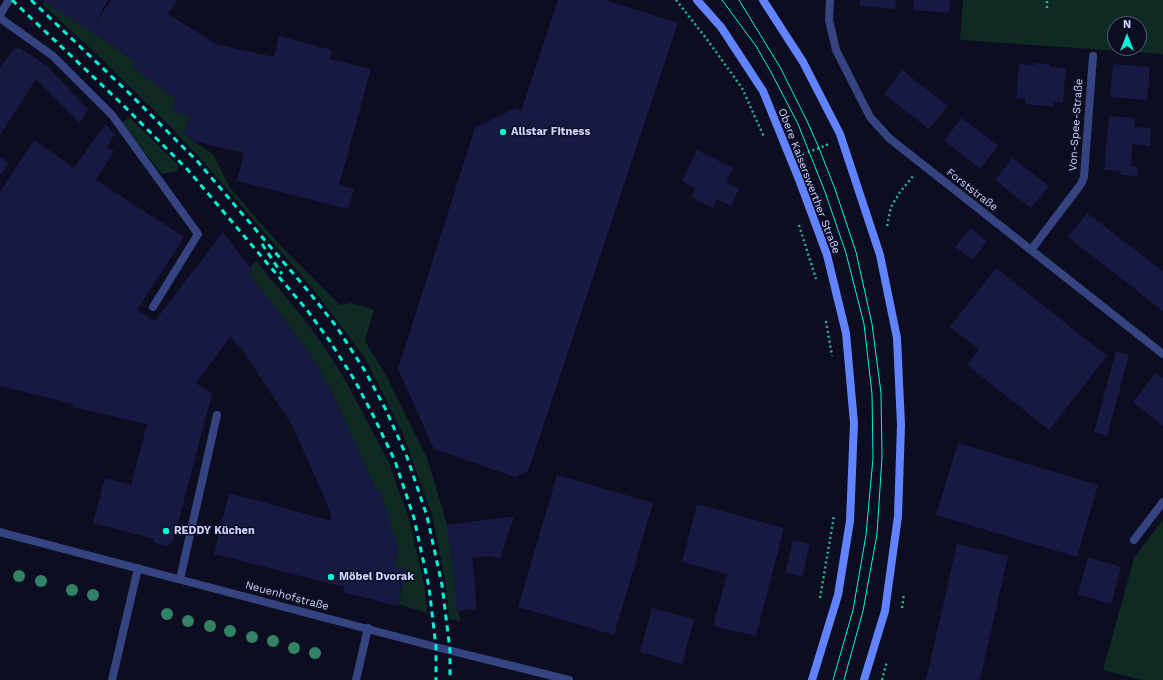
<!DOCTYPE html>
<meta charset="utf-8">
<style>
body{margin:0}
#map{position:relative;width:1163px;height:680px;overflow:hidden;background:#0c0d20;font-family:"Work Sans",sans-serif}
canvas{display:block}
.north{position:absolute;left:1107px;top:16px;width:40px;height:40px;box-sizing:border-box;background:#0c0d20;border:1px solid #585c79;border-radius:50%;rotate:0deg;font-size:11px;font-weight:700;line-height:16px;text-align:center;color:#cbd2ff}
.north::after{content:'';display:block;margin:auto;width:14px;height:18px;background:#00f6d4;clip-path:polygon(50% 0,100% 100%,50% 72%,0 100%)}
</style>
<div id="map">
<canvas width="1163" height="680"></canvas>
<div class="north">N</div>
</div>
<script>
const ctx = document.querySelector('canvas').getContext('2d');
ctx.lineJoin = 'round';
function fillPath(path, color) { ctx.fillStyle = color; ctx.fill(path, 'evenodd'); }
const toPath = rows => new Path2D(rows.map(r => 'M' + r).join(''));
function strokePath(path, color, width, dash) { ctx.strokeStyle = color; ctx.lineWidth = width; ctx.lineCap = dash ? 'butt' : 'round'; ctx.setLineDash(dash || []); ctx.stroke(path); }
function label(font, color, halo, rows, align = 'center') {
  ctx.font = font + ' "Work Sans",sans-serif'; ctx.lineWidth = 3; ctx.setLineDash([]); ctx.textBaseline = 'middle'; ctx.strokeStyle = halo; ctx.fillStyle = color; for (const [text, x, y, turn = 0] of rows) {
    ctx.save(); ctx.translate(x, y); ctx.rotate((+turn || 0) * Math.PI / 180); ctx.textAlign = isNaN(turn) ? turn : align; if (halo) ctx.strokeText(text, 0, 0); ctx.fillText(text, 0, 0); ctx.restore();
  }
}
const green = toPath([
 [963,0,1163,0,1163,54,960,40],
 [1115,24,1139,24,1139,48,1115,48],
 [43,1,91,31,136,62,133,67,175,98,172,110,190,116,184,133,193,141,213,154,229,186,252,214,286,251,340,305,352,303,374,310,365,341,388,379,427,458,447,524,460,621,449,619,446,584,432,515,403,434,365,358,313,289,200,158,170,126,88,46,43,5],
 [129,117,178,165,177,171,162,174,122,123],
 [256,261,301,315,323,345,347,383,389,463,409,519,425,588,427,613,398,604,407,570,394,566,398,549,376,490,332,393,319,372,321,371,284,319,248,274,252,271,250,267],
 [1163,519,1163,680,1142,680,1103,670,1134,558]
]);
const building = toPath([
 [44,0,108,0,93,27,111,0,177,0,168,14,216,44,274,57,279,36,332,50,330,59,371,69,339,185,354,189,348,209,237,181,244,153,193,141,184,133,190,116,172,111,175,98,132,67,136,62,91,31,43,1],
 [558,0,605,0,678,23,528,471,515,477,434,449,398,369,475,128,518,107,521,112],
 [860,0,896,0,895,9,860,6],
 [914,0,950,0,949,13,914,10],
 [20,48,47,66,88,109,80,123,36,79,0,135,0,68,13,49],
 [1035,63,1050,64,1050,67,1066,68,1063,102,1054,102,1053,107,1025,104,1025,99,1016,98,1019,64,1035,65],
 [1113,64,1149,67,1149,88,1148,87,1147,100,1110,97],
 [902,70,948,106,929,129,884,94],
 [1109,116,1135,118,1134,127,1151,128,1150,146,1132,144,1131,167,1138,167,1137,176,1121,175,1121,171,1104,170],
 [962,118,998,146,980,169,944,140],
 [105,124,115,134,107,147,114,151,96,180,184,237,137,310,155,321,223,232,253,271,248,274,284,319,321,371,319,372,332,393,376,490,380,489,398,549,394,566,407,569,397,606,343,592,344,587,214,554,229,493,332,521,328,506,292,425,241,348,230,337,196,383,212,394,173,542,166,546,153,542,154,539,93,523,105,478,131,485,147,424,73,407,74,404,0,386,0,192,34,140,74,168],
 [697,150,733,168,726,182,739,189,731,206,717,199,713,208,691,197,696,188,682,181],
 [0,157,9,163,2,174,0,173],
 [1012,158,1049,186,1031,208,995,180],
 [1087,213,1163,271,1163,311,1068,237],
 [970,228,987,241,973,260,955,247],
 [996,268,1107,356,1049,430,967,365,979,349,950,327],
 [1116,351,1129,355,1107,436,1094,432],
 [1156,373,1163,378,1163,426,1133,402],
 [958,443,1098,485,1077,557,936,515],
 [557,475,653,503,614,635,518,607],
 [697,504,784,528,756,636,713,626,727,574,682,562],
 [514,516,500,559,491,556,472,558,475,584,476,609,456,611,455,587,447,525],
 [793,540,810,544,802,577,785,573],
 [957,544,1008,556,980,680,926,680],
 [1088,557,1121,567,1111,604,1078,594],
 [652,608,694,619,682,664,640,652]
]);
const path = toPath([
 [676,0,706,38,742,88,764,137],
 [1047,8,1047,0],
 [803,154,827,145,826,144],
 [799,225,816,279],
 [887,226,891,207,900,192,914,175],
 [826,321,832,356],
 [820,598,834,516],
 [902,608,904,593],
 [882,680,887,661]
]);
const lane = toPath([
 [0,18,53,56,112,115,198,234,153,307],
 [1134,540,1163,502],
 [180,579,217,415],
 [112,680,138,568],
 [356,680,368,628]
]);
const street = toPath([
 [830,0,829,20,836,50,870,117,889,138,1163,354],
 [0,15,9,0],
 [1031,250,1081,184,1084,177,1093,56],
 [0,532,436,647,569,680]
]);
const secondary = toPath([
 [697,0,721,27,763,91,800,182,827,255,846,333,854,423,850,521,838,595,812,680],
 [763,0,803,62,840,134,880,255,897,338,901,425,898,516,885,611,864,680]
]);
const tram = toPath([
 [722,0,756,46,771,72,798,124,825,192,846,253,864,324,872,394,873,458,866,535,853,610,833,680],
 [739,0,780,67,807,121,819,148,835,189,856,252,872,324,881,393,882,457,877,534,863,611,844,680]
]);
const rail = toPath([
 [12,0,122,104,188,170,307,310,329,340,354,379,373,415,395,461,414,518,429,587,436,647,436,680],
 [31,0,129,93,198,162,309,292,336,326,365,371,385,408,407,457,427,516,442,585,450,650,450,680],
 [262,244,282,274]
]);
const trees = [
 [19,576],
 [41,581],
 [72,590],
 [93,595],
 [167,614],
 [188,621],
 [210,626],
 [230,631],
 [252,637],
 [273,641],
 [294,648],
 [315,653]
];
const markers = [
 [503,132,4,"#00f6d4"],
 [166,531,4,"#00f6d4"],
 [331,577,4,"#00f6d4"]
];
const streetNames = [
 ["Von-Spee-Straße",1076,125,-86],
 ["Obere Kaiserswerther Straße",809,181,69],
 ["Forststraße",972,190,38],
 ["Neuenhofstraße",287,596,15]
];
const poiNames = [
 ["Allstar Fitness",511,132],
 ["REDDY Küchen",174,531],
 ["Möbel Dvorak",339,577]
];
fillPath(green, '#0f2a23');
fillPath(building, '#171942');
strokePath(path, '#29b58b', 2.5, [2, 3]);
strokePath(lane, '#354481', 8);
strokePath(street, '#354481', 8);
strokePath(secondary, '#6283ff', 8);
strokePath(tram, '#00f6d4', 1);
strokePath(rail, '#00f6d4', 3, [6, 5]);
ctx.fillStyle = '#348265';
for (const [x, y] of trees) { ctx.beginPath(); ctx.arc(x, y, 6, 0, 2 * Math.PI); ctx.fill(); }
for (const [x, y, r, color] of markers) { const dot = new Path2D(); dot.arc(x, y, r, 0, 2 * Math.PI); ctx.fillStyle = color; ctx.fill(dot); strokePath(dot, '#0c0d20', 1.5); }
label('11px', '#cbd2ff', '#0c0d20', streetNames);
label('bold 11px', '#cbd2ff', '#0c0d20', poiNames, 'left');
</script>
